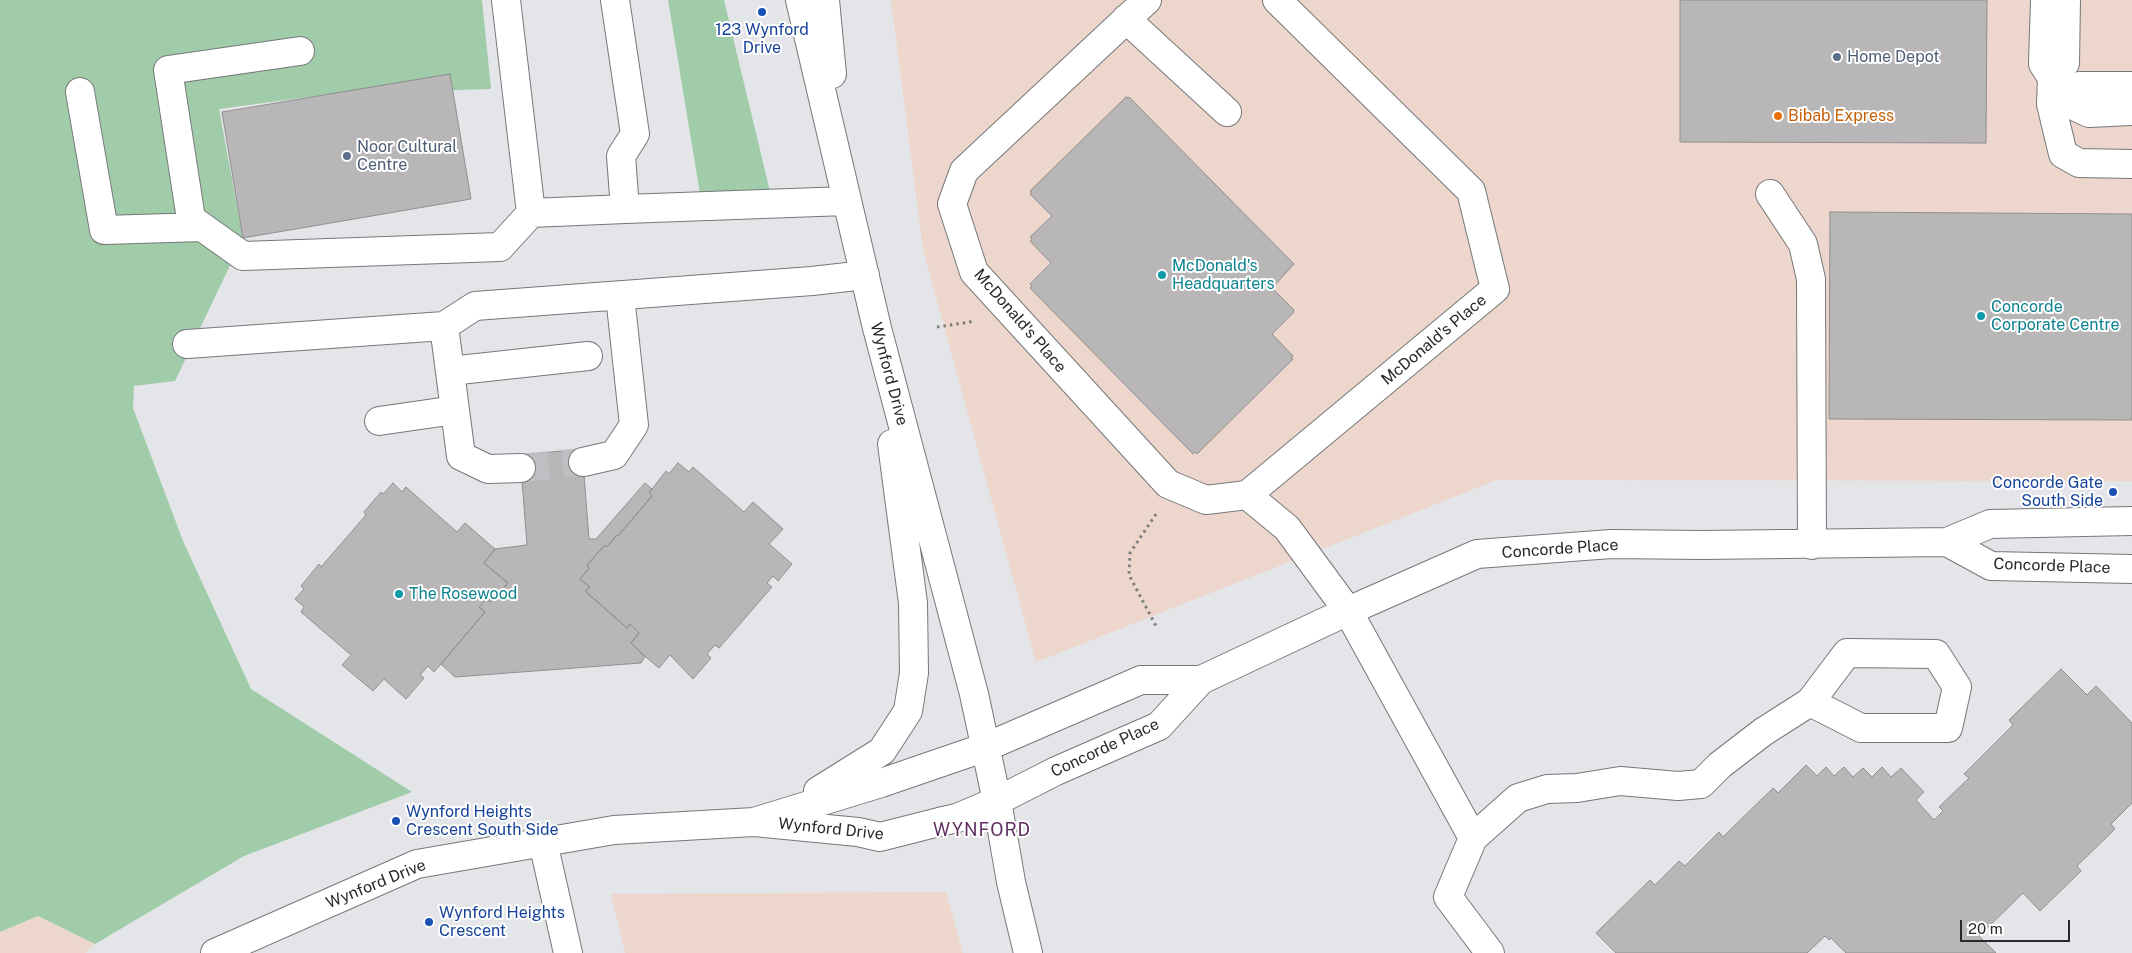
<!DOCTYPE html>
<style>
body{margin:0}
#map{position:relative;width:2132px;height:953px;overflow:hidden;background:#e4e5e8;font-family:"Public Sans",sans-serif}
canvas{display:block}
.scale{position:absolute;left:1960px;top:920px;width:110px;height:22px;box-sizing:border-box;border:2px solid #28292a;border-top:0;padding-left:6px;font-size:15px;line-height:18px;white-space:nowrap;color:#28292a;-webkit-text-stroke:4px #fff;paint-order:stroke}
</style>
<div id="map">
<canvas width="2132" height="953"></canvas>
<div class="scale">20 m</div>
</div>
<script>
const ctx = document.querySelector('canvas').getContext('2d');
ctx.lineJoin = 'round';
function fillPath(path, color) { ctx.fillStyle = color; ctx.fill(path, 'evenodd'); }
const toPath = rows => new Path2D(rows.map(r => 'M' + r).join(''));
function strokePath(path, color, width, dash) { ctx.strokeStyle = color; ctx.lineWidth = width; ctx.lineCap = dash ? 'butt' : 'round'; ctx.setLineDash(dash || []); ctx.stroke(path); }
function label(font, color, halo, rows, align = 'center') {
  ctx.font = font + ' "Public Sans",sans-serif'; ctx.lineWidth = 4; ctx.setLineDash([]); ctx.textBaseline = 'middle'; ctx.strokeStyle = halo; ctx.fillStyle = color; for (const [text, x, y, turn = 0] of rows) {
    ctx.save(); ctx.translate(x, y); ctx.rotate((+turn || 0) * Math.PI / 180); ctx.textAlign = isNaN(turn) ? turn : align; if (halo) ctx.strokeText(text, 0, 0); ctx.fillText(text, 0, 0); ctx.restore();
  }
}
const commercial = toPath([
 [891,0,2132,0,2132,481,1497,480,1036,662,923,250],
 [946,892,963,953,625,953,611,894],
 [38,916,95,944,85,953,0,953,0,932]
]);
const green = toPath([
 [0,0,482,0,491,89,331,94,219,109,243,238,175,381,134,386,133,408,183,541,251,689,412,792,244,856,95,944,38,916,0,932],
 [668,0,724,0,773,204,702,206]
]);
const building = toPath([
 [1680,0,1987,0,1986,143,1680,142,1680,0],
 [450,74,471,199,243,238,222,112,450,74],
 [1126,97,1128,98,1129,97,1294,264,1272,288,1294,310,1293,313,1272,334,1293,356,1291,358,1293,359,1197,454,1195,452,1193,454,1030,288,1032,286,1030,284,1051,263,1030,241,1032,239,1030,237,1052,216,1030,194,1032,192,1030,191,1126,97],
 [1830,212,2132,214,2132,420,1829,419,1830,212],
 [582,449,589,539,596,539,645,483,652,489,649,493,652,496,618,536,617,535,607,547,605,545,587,565,589,568,580,579,590,587,585,591,627,628,630,624,639,633,631,643,645,656,641,663,455,677,441,664,485,612,479,607,487,599,491,602,508,583,484,563,495,549,527,545,520,455,582,449],
 [678,463,689,472,693,467,744,512,753,502,783,529,769,544,792,564,778,581,773,576,767,583,772,587,719,648,715,645,707,654,711,658,693,679,670,655,659,668,641,653,631,643,639,633,630,624,627,628,585,591,590,587,580,579,589,568,587,565,605,545,607,547,617,535,618,536,652,496,649,493,666,471,669,474,678,463],
 [393,483,402,492,406,487,457,532,465,523,495,549,484,563,508,583,491,602,487,599,479,607,485,612,434,672,428,666,420,675,424,678,406,699,384,679,373,691,342,665,351,655,301,612,304,607,295,599,304,589,301,586,319,564,321,567,366,515,364,512,381,492,383,494,393,483],
 [2061,669,2087,695,2096,686,2132,723,2132,803,2111,824,2115,829,2077,866,2081,871,2040,911,2023,893,1979,936,1996,953,1846,953,1831,938,1829,940,1825,936,1807,953,1616,953,1596,933,1650,880,1655,885,1679,861,1685,866,1719,832,1723,837,1773,788,1778,793,1806,765,1817,776,1826,767,1834,776,1844,767,1853,777,1863,768,1872,777,1882,767,1891,777,1901,768,1924,792,1916,800,1934,820,1943,811,1939,807,1969,778,1964,774,2013,725,2009,720,2061,669]
]);
const minorTunnel = toPath([
 [521,468,583,462]
]);
const path = toPath([
 [937,327,970,322,973,320],
 [1156,514,1130,553,1129,575,1156,626]
]);
const minor = toPath([
 [506,0,531,213,625,209],
 [615,0,635,134,621,156,625,209,846,201],
 [800,0,877,328,974,694,997,801,1011,882,1028,953],
 [825,0,832,74],
 [1147,0,964,171,952,204,974,272,1168,484,1206,500,1247,495,1495,289,1471,191,1277,0],
 [2045,0,2043,64,2052,78,2051,104],
 [1126,19,1227,112],
 [300,51,168,70,191,219,243,256,500,247,531,213],
 [2052,78,2065,63,2066,0],
 [80,92,104,230,202,227],
 [2068,103,2080,86,2132,86],
 [2132,111,2089,113,2068,103,2051,104,2063,154,2079,163,2132,164],
 [1770,194,1803,244,1811,279,1812,545],
 [444,326,461,456,488,469,521,468],
 [187,344,444,326,475,306,812,281,865,275],
 [450,371,588,356],
 [379,421,455,410],
 [583,462,614,455,634,425,620,296],
 [1247,495,1287,528,1348,611,1473,838],
 [1947,542,1991,566,2132,569],
 [1847,653,1936,654,1957,687,1948,728,1861,728,1810,702,1847,653],
 [818,791,882,751,908,711,914,673,913,603,892,444],
 [754,822,881,783,986,747,1141,680,1201,680,1348,611,1477,554,1611,544,1703,545,1947,542,1990,524,2132,521],
 [543,842,568,953],
 [215,953,417,864,614,830,754,822,858,832,880,837,939,822,957,818,997,801,1056,771,1159,726,1201,680],
 [1490,953,1448,897,1473,838,1518,798,1547,789,1577,788,1620,781,1678,786,1701,784,1720,765,1763,732,1810,702]
]);
const markers = [
 [762,12,5,"#1a4fb4"],
 [1837,57,5,"#5c6f8a"],
 [1778,116,5,"#e8710a"],
 [347,156,5,"#5c6f8a"],
 [1162,275,5,"#0f9aa8"],
 [1981,316,5,"#0f9aa8"],
 [2113,492,5,"#1a4fb4"],
 [399,594,5,"#0f9aa8"],
 [396,821,5,"#1a4fb4"],
 [429,922,5,"#1a4fb4"]
];
const transitNames = [
 ["123 Wynford",762,30,"center"],
 ["Drive",762,48,"center"],
 ["Concorde Gate",2103,483,"right"],
 ["South Side",2103,501,"right"],
 ["Wynford Heights",406,812],
 ["Crescent South Side",406,830],
 ["Wynford Heights",439,913],
 ["Crescent",439,931]
];
const serviceNames = [
 ["Home Depot",1847,57],
 ["Noor Cultural",357,147],
 ["Centre",357,165]
];
const foodNames = [
 ["Bibab Express",1788,116]
];
const cultureNames = [
 ["McDonald's",1172,266],
 ["Headquarters",1172,284],
 ["Concorde",1991,307],
 ["Corporate Centre",1991,325],
 ["The Rosewood",409,594]
];
const streetNames = [
 ["McDonald's Place",1020,321,49],
 ["McDonald's Place",1434,340,-40],
 ["Wynford Drive",889,374,75],
 ["Concorde Place",1560,549,-4],
 ["Concorde Place",2052,566,2],
 ["Concorde Place",1105,748,-25],
 ["Wynford Drive",831,829,6],
 ["Wynford Drive",376,884,-22]
];
const neighbourhoodNames = [
 ["WYNFORD",982,830]
];
fillPath(commercial, '#edd6cb');
fillPath(green, '#a0cca9');
fillPath(building, '#b9b6b7');
strokePath(building, '#918e8f', 1);
strokePath(minorTunnel, '#bebfc2', 28, [28, 14]);
strokePath(minor, '#767779', 30);
strokePath(path, '#7d7e80', 3, [2.5, 4]);
strokePath(minor, '#fff', 28);
for (const [x, y, r, color] of markers) { const dot = new Path2D(); dot.arc(x, y, r, 0, 2 * Math.PI); ctx.fillStyle = color; ctx.fill(dot); strokePath(dot, '#fff', 2); }
label('16px', '#164399', '#fff', transitNames, 'left');
label('16px', '#4e5e75', '#fff', serviceNames, 'left');
label('16px', '#c56008', '#fff', foodNames, 'left');
label('16px', '#0d838f', '#fff', cultureNames, 'left');
label('16px', '#28292a', '#fff', streetNames);
ctx.letterSpacing = '1px';
label('18px', '#5f2e5f', '#fff', neighbourhoodNames);
ctx.letterSpacing = '0px';
</script>
